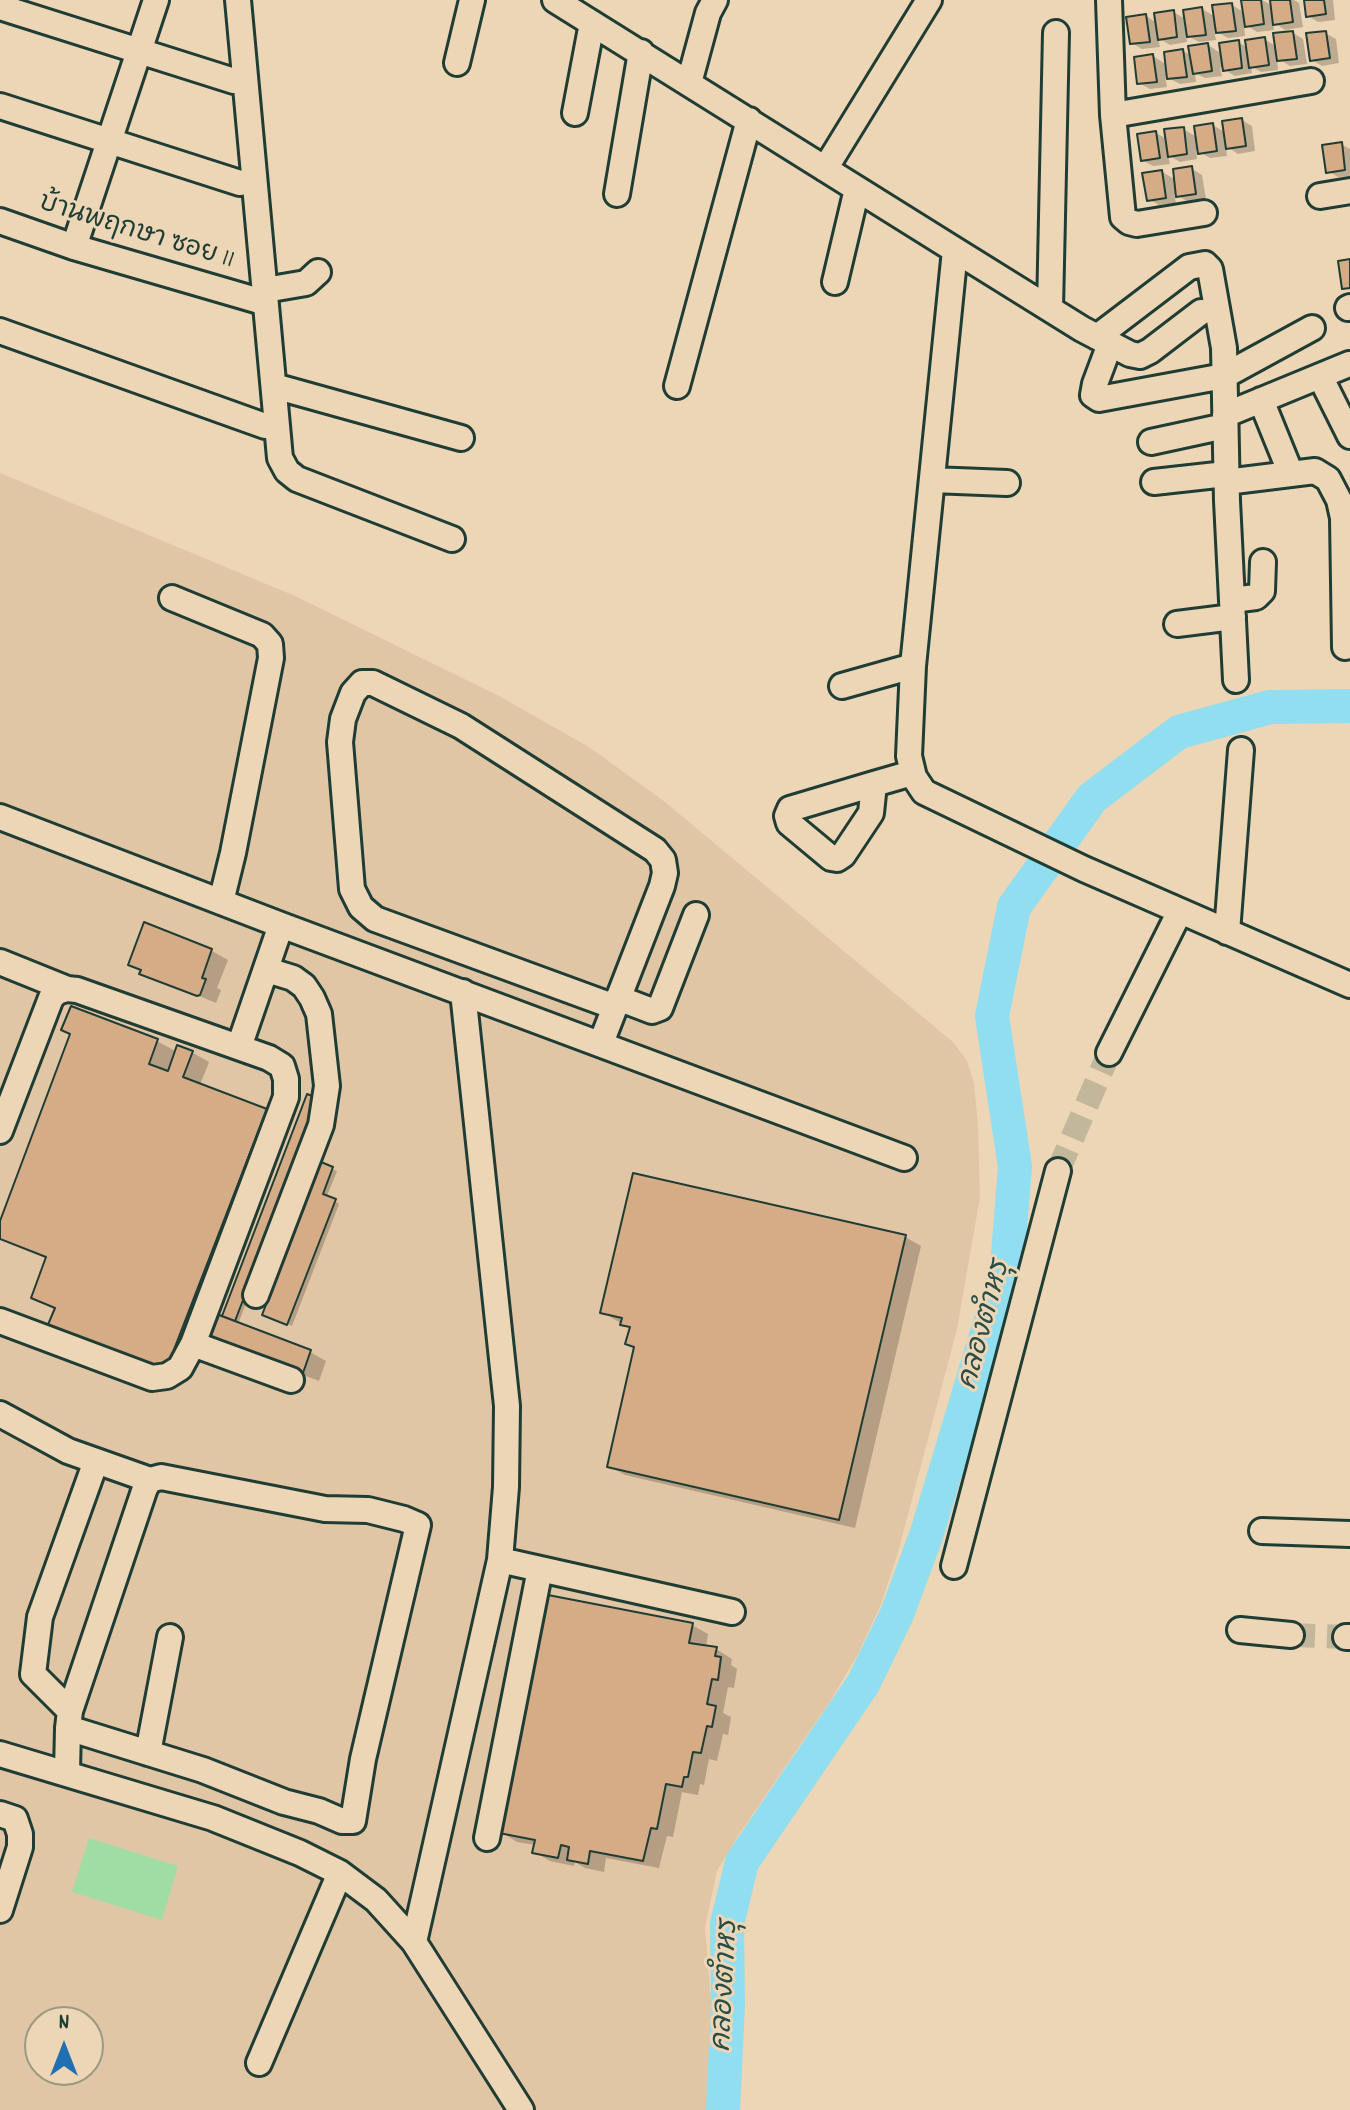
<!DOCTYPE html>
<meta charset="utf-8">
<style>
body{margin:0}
#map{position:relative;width:1350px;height:2110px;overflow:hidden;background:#ecd6b5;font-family:Dekko,sans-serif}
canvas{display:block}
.north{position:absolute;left:24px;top:2006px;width:80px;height:80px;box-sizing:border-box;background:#ecd6b5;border:2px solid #9a9981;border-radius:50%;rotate:0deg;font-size:22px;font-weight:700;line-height:32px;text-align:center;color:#1f3d34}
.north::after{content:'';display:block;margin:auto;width:28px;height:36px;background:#1f6fb2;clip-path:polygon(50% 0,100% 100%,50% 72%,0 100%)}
</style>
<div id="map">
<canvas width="1350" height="2110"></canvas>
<div class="north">N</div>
</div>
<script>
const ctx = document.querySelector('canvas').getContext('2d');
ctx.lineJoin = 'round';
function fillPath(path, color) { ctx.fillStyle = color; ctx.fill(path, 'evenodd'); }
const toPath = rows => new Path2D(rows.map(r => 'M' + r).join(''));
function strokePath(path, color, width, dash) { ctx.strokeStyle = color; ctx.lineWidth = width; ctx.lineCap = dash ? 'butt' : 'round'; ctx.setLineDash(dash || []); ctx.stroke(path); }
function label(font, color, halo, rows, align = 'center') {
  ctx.font = font + ' Dekko,"Playpen Sans Thai",sans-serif'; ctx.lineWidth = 6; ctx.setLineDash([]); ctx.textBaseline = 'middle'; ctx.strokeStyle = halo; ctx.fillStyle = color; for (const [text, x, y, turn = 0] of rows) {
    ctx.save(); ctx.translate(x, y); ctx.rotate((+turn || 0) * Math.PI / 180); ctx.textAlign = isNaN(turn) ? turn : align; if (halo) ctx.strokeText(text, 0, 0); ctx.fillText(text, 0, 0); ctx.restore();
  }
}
const built = toPath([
 [0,473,295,596,499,696,589,747,665,802,954,1043,967,1061,974,1083,978,1125,980,1197,957,1329,897,1556,881,1604,858,1654,831,1700,738,1836,717,1871,705,1927,715,2050,712,2110,0,2110],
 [40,2022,88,2022,88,2070,40,2070]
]);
const green = toPath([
 [89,1838,178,1866,162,1920,72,1892]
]);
const shadow = toPath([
 [1251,0,1262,0,1273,6,1272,0,1294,0,1299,3,1303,27,1285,30,1273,22,1274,30,1257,32,1244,24,1245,36,1228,38,1214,30,1216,40,1199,42,1186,35,1187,42,1170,45,1158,38,1160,47,1142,49,1132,43,1146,16,1157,23,1173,12,1186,19,1202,9,1216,17,1232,5,1245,13],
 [1306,0,1333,0,1335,20,1318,22,1308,16],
 [1293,33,1303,39,1307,64,1290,66,1277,58,1278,70,1261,72,1251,66,1252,73,1235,76,1220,67,1222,76,1205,78,1195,73,1196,82,1180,84,1165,76,1167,87,1150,89,1139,83,1153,56,1167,65,1183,51,1192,56,1208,45,1222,54,1238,42,1248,48,1264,39,1277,47],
 [1325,33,1336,39,1339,63,1322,66,1312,60],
 [1242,120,1252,126,1255,151,1238,154,1226,146,1227,156,1210,158,1196,150,1197,159,1180,162,1168,155,1170,164,1153,166,1142,160,1156,133,1167,139,1183,129,1197,137,1213,125,1226,133],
 [1341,144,1350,149,1350,176,1338,177,1328,171],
 [1192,169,1202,175,1206,199,1189,202,1174,194,1176,203,1159,205,1148,199,1162,172,1176,180],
 [145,925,212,951,228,960,217,988,221,990,216,1003,156,978,156,981,130,964],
 [72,1008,157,1041,177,1052,179,1048,193,1053,209,1062,200,1085,266,1111,282,1120,180,1378,33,1297,48,1259,0,1238,0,1226,72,1035],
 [308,1096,323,1103,238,1324,310,1352,326,1361,319,1381,229,1346,223,1318],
 [322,1165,337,1171,327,1196,339,1204,292,1326,269,1316],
 [905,1237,921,1246,855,1528,625,1475,609,1466,636,1348,627,1343,631,1329,602,1312],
 [692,1625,708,1634,706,1648,716,1649,732,1659,731,1665,737,1669,734,1688,728,1687,723,1713,731,1717,728,1735,723,1734,717,1761,709,1759,704,1785,700,1784,698,1795,682,1792,673,1837,667,1836,659,1868,606,1858,604,1872,585,1868,575,1862,574,1866,550,1861,534,1852,536,1845,517,1842,501,1832]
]);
const river = toPath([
 [723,2110,728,2004,727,1924,742,1862,863,1684,897,1614,927,1533,1007,1266,1015,1167,992,1016,1014,907,1092,798,1179,732,1270,707,1350,706]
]);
const building = toPath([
 [1241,0,1261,0,1264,24,1245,27,1241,0],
 [1270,0,1290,0,1293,22,1273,25,1270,0],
 [1304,0,1324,0,1326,14,1306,17,1304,0],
 [1232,3,1236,31,1216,33,1212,5,1232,3],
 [1202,7,1206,35,1187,37,1183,10,1202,7],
 [1174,10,1177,37,1158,40,1154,13,1174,10],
 [1146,14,1150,42,1130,44,1126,17,1146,14],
 [1293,31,1297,59,1277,61,1273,33,1293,31],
 [1326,31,1330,58,1310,61,1306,33,1326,31],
 [1265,37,1269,65,1249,68,1245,40,1265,37],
 [1239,40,1242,68,1223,71,1219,43,1239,40],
 [1208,43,1212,71,1193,74,1188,46,1208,43],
 [1183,49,1187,77,1167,79,1164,52,1183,49],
 [1153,54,1157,82,1137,84,1134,57,1153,54],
 [1242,118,1246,146,1226,149,1222,121,1242,118],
 [1213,123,1217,151,1198,154,1194,126,1213,123],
 [1184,127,1187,154,1168,157,1164,129,1184,127],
 [1156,131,1160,158,1141,161,1137,134,1156,131],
 [1342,142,1345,170,1326,173,1322,145,1342,142],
 [1192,166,1196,194,1176,197,1173,169,1192,166],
 [1162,170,1166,198,1147,201,1142,173,1162,170],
 [1350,259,1350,288,1342,289,1338,261,1350,259],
 [144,922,212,949,202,978,206,979,200,995,197,996,139,974,141,970,128,965,144,922],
 [71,1006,158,1039,149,1064,168,1071,177,1045,193,1051,183,1077,267,1109,173,1352,163,1370,47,1327,55,1308,31,1298,46,1257,0,1239,0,1221,70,1034,61,1030,71,1006],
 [307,1094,320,1099,235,1321,222,1316,307,1094],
 [321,1162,333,1167,323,1194,336,1199,287,1325,262,1315,321,1162],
 [633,1173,906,1235,839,1520,607,1467,634,1347,625,1344,630,1327,620,1325,622,1318,600,1313,633,1173],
 [219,1315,311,1350,303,1373,210,1338,219,1315],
 [548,1595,693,1623,689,1643,717,1647,715,1656,721,1657,718,1680,712,1679,707,1704,716,1706,712,1727,707,1726,701,1753,693,1752,688,1777,684,1777,682,1787,666,1784,657,1829,651,1828,643,1861,590,1851,588,1864,567,1860,569,1847,561,1845,558,1858,532,1853,535,1840,499,1833,539,1622,543,1622,548,1595]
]);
const minorTunnel = toPath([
 [1058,1171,1109,1053],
 [1291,1635,1346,1637]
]);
const minor = toPath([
 [238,0,280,458,287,471,297,479,452,539],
 [555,0,955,250,913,666,909,756,914,777,924,792,1084,869,1350,985],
 [1109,0,1113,115,1123,217,1129,222,1137,224,1204,213],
 [0,7,234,81],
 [457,63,472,0],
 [689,83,708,13,715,0],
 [0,106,240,183],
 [575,113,592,23],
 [1113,115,1311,81],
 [825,169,929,0],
 [617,194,641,52],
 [1320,196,1350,191],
 [0,221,74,247,256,300],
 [74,247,156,0],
 [955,250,1082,329,1130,354,1140,356,1150,351,1201,312],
 [835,282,857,189],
 [265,290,306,283,318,272],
 [1348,308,1350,307],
 [1050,309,1056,33],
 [0,331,265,426],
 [1097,337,1189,267,1205,264,1210,269,1224,348,1227,501,1236,680],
 [1110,344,1095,384,1093,395,1099,399,1224,376,1312,328],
 [1320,376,1350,436],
 [274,386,461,438],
 [677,386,749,120],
 [1261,400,1291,474],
 [1225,415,1349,364],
 [1151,442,1225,426],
 [932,480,1007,483],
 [1154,482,1226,474],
 [1226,482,1315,471,1328,479,1339,500,1343,518,1345,647],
 [172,598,262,635,270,644,271,658,233,853,221,902],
 [1232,600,1256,597,1262,591,1263,562],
 [1177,624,1233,617],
 [842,686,913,666],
 [874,784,871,813,843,855,837,859,831,858,789,823,787,816,790,809,874,784,912,773],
 [0,817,281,925,904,1158],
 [1227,932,1241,750],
 [0,962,67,989],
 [618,998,652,1011,660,1008,696,915],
 [601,1043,615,1007,662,886,665,873,663,860,655,850,461,726,373,683,362,683,353,693,343,719,340,742,352,889,361,907,375,919,615,1007],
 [239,1047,281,925],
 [1109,1053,1180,911],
 [0,1131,51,998,57,992,67,989,77,990,269,1058,282,1066,286,1079,286,1097,193,1344,180,1368,167,1376,152,1378,0,1321],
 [256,1295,321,1125,327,1086,319,1014,312,998,304,986,293,978,267,970],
 [193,1344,291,1380],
 [0,1414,68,1451,150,1480],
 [1262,1531,1350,1534],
 [500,1560,732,1612],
 [954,1566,1058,1171],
 [1240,1630,1291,1635],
 [1346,1637,1350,1637],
 [70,1711,33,1674,40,1617,96,1461],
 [148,1753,170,1637],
 [0,1754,213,1818,300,1853,340,1873,376,1900,414,1942,521,2110],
 [67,1772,68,1728,70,1711,145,1488,150,1480,161,1477,325,1509,368,1510,404,1519,418,1525,363,1759,353,1821,342,1821,319,1811,284,1802,203,1770,68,1728],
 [0,1814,15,1819,20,1834,20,1847,0,1910],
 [487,1838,540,1569],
 [414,1942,500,1560,506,1487,507,1406,463,992],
 [259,2063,340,1873]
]);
const streetNames = [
 ["บ้านพฤกษา ซอย 11",136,234,17]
];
const waterNames = [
 ["คลองตำหรุ",987,1326,-75],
 ["คลองตำหรุ",728,1986,-87]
];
fillPath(built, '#e1c6a5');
fillPath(green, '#9fdda5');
fillPath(shadow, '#0003');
strokePath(river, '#90deef', 34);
fillPath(building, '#d6ac87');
strokePath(building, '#1f3d34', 2);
strokePath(minorTunnel, '#c3b79b', 24, [24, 12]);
strokePath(minor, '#1f3d34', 30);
strokePath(minor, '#ecd6b5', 24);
label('26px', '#1f3d34', '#ecd6b5', streetNames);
label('italic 28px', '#2a4d47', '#ecd6b5', waterNames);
</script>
